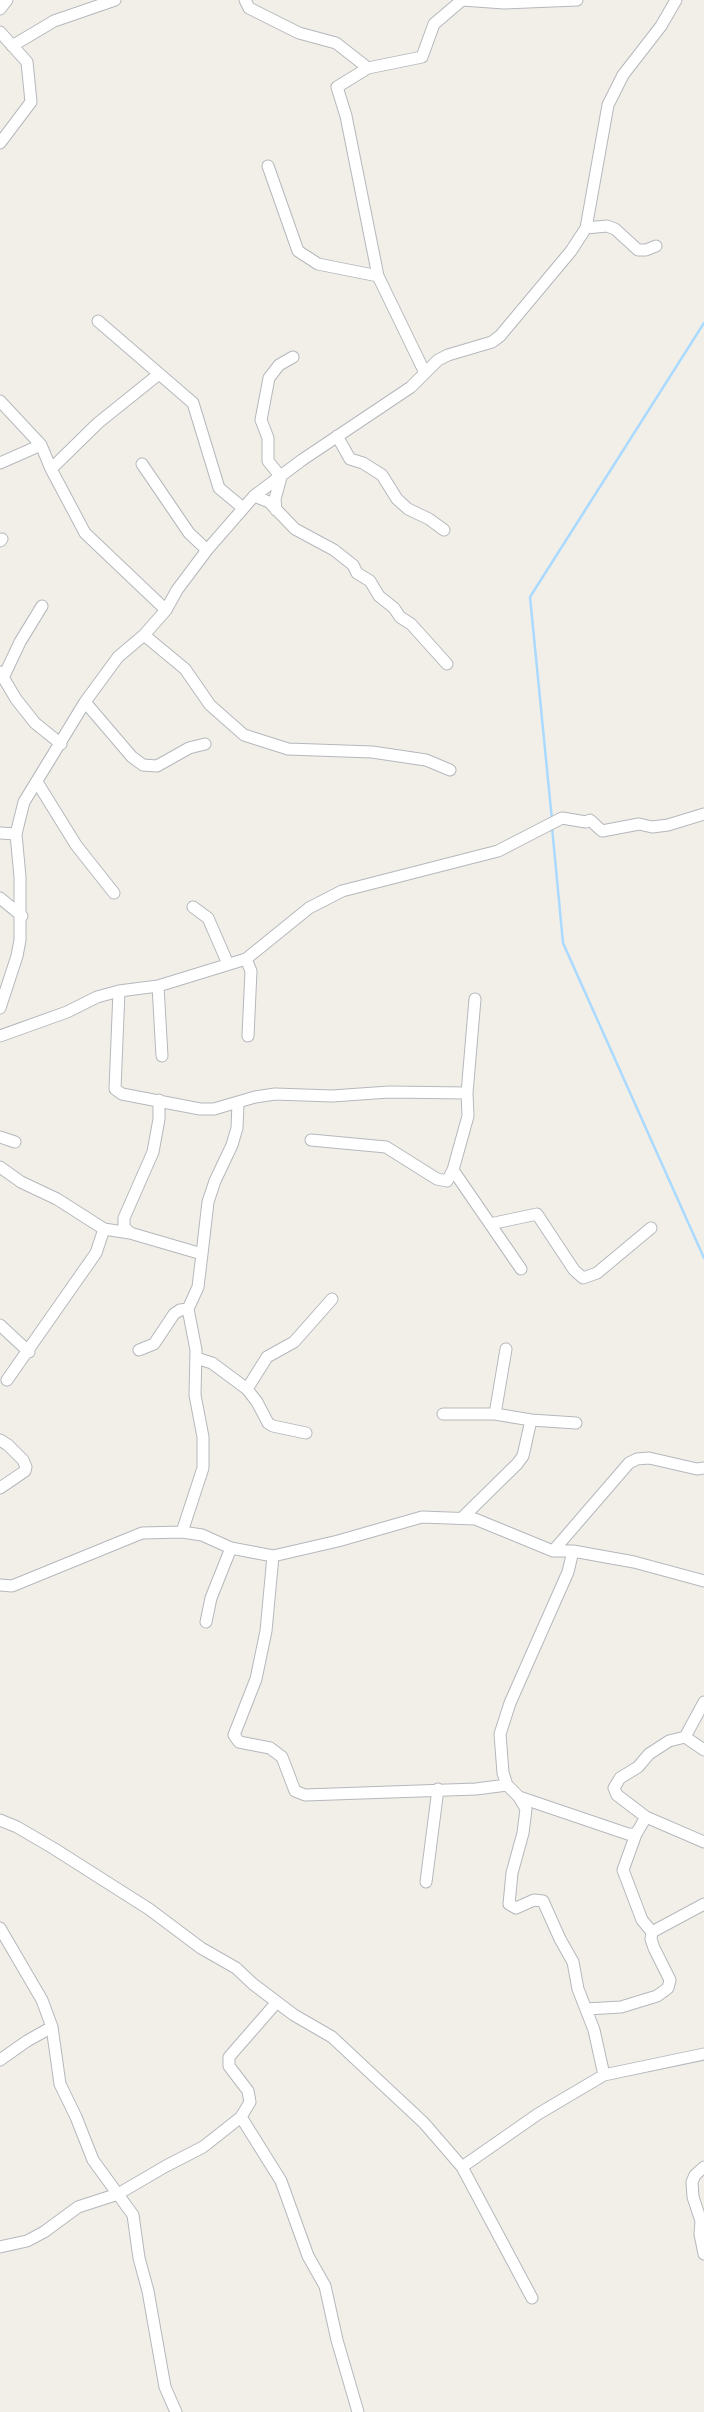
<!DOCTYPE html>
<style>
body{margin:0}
canvas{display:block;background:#f1efe8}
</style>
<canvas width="704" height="2412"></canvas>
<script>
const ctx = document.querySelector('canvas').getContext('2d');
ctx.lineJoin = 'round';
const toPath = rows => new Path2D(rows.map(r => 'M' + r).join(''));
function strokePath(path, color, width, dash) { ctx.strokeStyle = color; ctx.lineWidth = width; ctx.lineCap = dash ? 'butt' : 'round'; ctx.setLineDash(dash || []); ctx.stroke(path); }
const stream = toPath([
 [552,820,530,597,704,323],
 [552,827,563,943,704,1258]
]);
const street = toPath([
 [245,0,249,8,299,33,336,43,368,68],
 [0,9,7,0],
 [0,32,27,62,31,102,0,143],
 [12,46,54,21,115,0],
 [268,166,298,251,318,264,378,276],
 [586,228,607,226,615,229,638,250,646,250,656,246],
 [98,321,193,403,219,488,243,508],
 [425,373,378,276,346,116,337,87,368,68,422,57,434,24,462,0,504,3,577,0],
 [0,401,41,445,51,469,85,533,166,610],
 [337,436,350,459,363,463,382,475,397,499,408,509,429,519,444,530],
 [0,463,41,445],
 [142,464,189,533,207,550],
 [51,469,98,423,159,374],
 [254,496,269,502,295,529,334,550,353,565,357,573,370,581,379,596,394,608,400,617,411,624,447,664],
 [276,510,275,499,281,477,268,461,268,438,261,420,269,378,279,365,293,357],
 [0,541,2,539],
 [144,635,185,669,210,705,244,735,288,749,372,752,426,760,450,770],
 [0,672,16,699,35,723,61,744],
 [4,676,20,642,42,606],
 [85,702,132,757,143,765,157,766,189,748,205,744],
 [37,782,76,845,114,893],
 [0,833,16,834],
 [0,898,22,916],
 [193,907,208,918,228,964],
 [246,959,251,971,248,1036],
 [158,986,162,1056],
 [119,991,115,1089,122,1094,200,1109,214,1109,255,1097,275,1094,332,1096,389,1092,467,1093],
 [475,999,467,1093,468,1116,453,1170,521,1269],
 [0,1008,17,956,20,940,20,877,16,834,24,802,85,702,118,657,144,635,166,610,177,590,207,550,254,496,302,460,411,387,438,360,448,355,492,342,500,336,571,251,586,228,608,105,623,75,661,26,676,0],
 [0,1036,67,1012,97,997,119,991,158,986,246,959,309,908,342,891,498,851,562,818,586,822,590,820,602,831,639,824,652,827,668,825,704,814],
 [0,1137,15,1142],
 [311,1140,386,1147,437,1179,447,1181,453,1170],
 [0,1167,21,1182,57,1199,104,1229,130,1233,202,1254,198,1287,188,1309,196,1350,195,1395,203,1437,203,1468,182,1532],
 [490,1224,537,1214,574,1270,583,1278,597,1273,651,1228],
 [130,1233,124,1227,124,1218,153,1152,159,1119,159,1100],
 [202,1254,208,1202,215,1181,232,1145,237,1128,238,1103],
 [0,1325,29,1352],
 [139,1350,154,1344,174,1314,180,1310,188,1309],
 [196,1358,212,1363,247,1389,257,1402,268,1423,273,1426,306,1433],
 [7,1380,96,1253,104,1229],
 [247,1389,267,1357,294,1342,332,1299],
 [443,1414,495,1414,531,1420,576,1423],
 [495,1414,506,1349],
 [0,1440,8,1445,23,1460,26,1467,25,1471,0,1488],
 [462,1518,517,1464,523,1456,531,1420],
 [553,1551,629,1463,637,1459,649,1458,697,1469,704,1468],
 [573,1551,568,1572,510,1703,500,1734,503,1773,507,1785,519,1797,526,1809,523,1833,512,1873,509,1904,516,1908,534,1900,543,1901,560,1939,573,1962,578,1989,594,2030,604,2075,704,2054],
 [273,1556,266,1631,256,1679,234,1735,239,1742,270,1748,282,1757,295,1791,305,1795,476,1789,507,1785],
 [0,1585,12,1586,142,1533,182,1532,202,1535,231,1548,273,1556,338,1541,422,1517,475,1519,553,1551,573,1551,634,1562,704,1581],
 [206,1622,211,1598,231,1548],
 [704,1702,685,1737,704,1750],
 [685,1737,669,1741,649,1754,638,1767,620,1778,614,1788,617,1795,646,1817,704,1842],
 [519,1797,628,1834,636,1834,646,1817],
 [0,1820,17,1827,53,1848,149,1909,201,1948,236,1968,253,1984,294,2015,332,2037,424,2123,462,2167,532,2298],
 [636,1834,623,1870,642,1920,652,1932],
 [426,1882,438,1789],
 [0,1928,42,2000,52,2027,60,2084,76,2117,93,2160,133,2215,139,2258,148,2291,165,2387,176,2412],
 [586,2009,621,2007,657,1996,668,1988,670,1980,654,1948,651,1939,652,1932,704,1904],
 [0,2060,27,2041,52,2027],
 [241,2117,281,2181,308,2256,325,2286,337,2340,358,2412],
 [462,2167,538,2114,604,2075],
 [704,2167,695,2175,692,2182,693,2197,701,2221,700,2234,704,2254],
 [0,2247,27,2241,44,2232,78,2207,118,2194,166,2166,203,2147,241,2117,250,2102,248,2091,229,2066,229,2057,277,2002]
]);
strokePath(stream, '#aadaff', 2.5);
strokePath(street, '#b5b8bc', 13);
strokePath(street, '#fff', 11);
</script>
